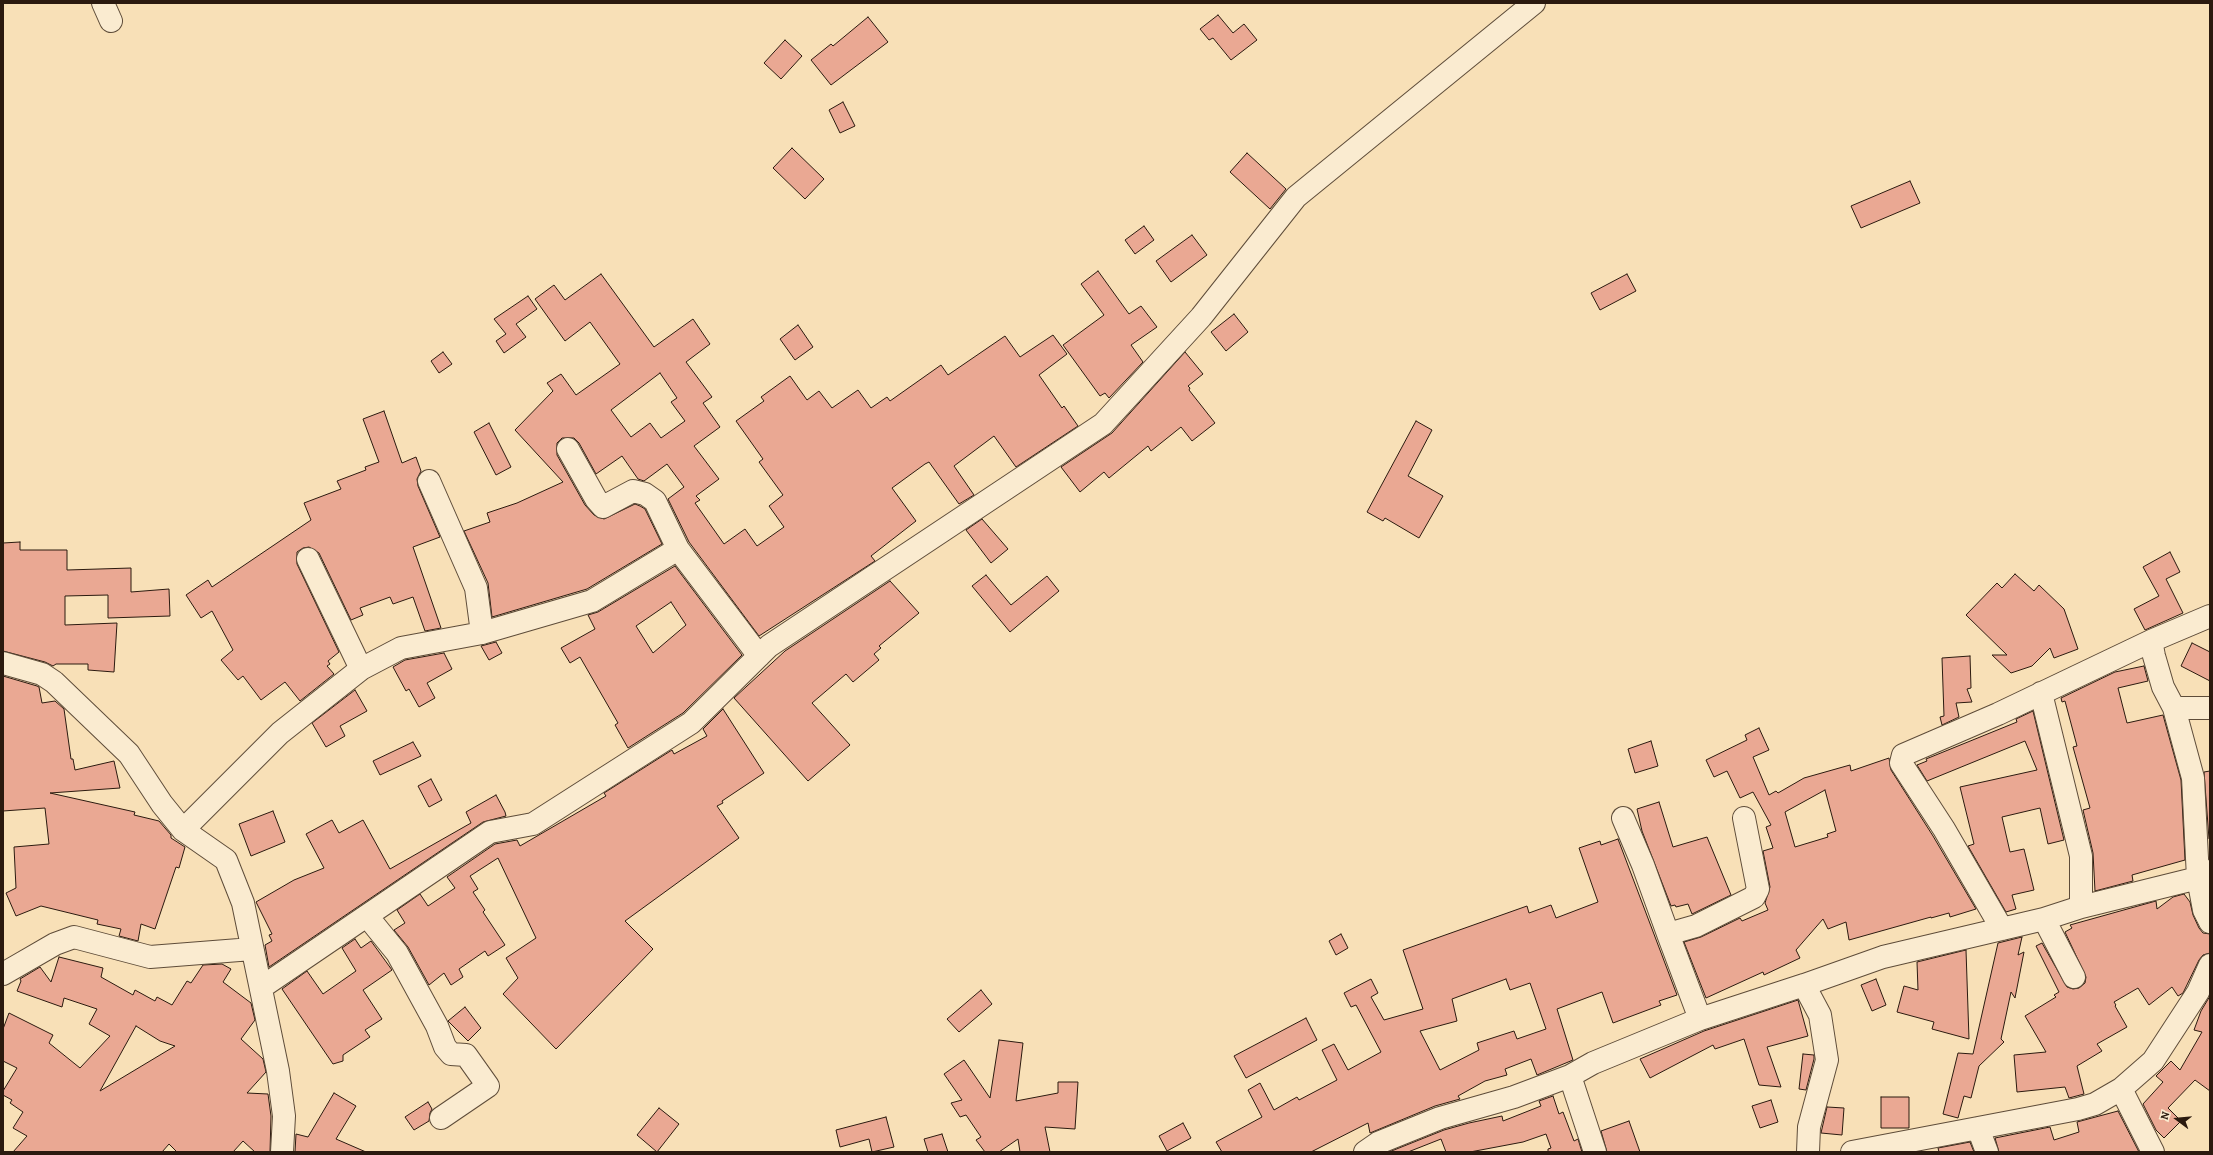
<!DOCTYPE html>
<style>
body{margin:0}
#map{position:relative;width:2213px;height:1155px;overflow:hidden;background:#f8e0b7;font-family:Alegreya,serif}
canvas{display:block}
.frame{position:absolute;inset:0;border:4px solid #2b1a0f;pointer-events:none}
.north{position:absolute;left:2157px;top:1099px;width:40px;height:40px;-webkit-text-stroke:3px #faebd0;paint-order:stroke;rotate:286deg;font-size:11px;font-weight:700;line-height:16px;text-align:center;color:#2b1a0f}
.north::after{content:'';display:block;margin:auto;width:14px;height:18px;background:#2b1a0f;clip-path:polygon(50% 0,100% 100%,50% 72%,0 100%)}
</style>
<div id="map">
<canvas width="2213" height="1155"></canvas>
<div class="frame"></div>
<div class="north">N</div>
</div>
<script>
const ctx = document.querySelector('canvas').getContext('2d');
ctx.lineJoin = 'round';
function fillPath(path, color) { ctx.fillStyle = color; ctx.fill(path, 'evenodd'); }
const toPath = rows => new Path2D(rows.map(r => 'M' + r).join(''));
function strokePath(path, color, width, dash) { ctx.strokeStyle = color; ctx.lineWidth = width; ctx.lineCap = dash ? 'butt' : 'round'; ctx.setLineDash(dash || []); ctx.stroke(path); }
const building = toPath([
 [1218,15,1233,33,1244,24,1257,40,1231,60,1213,38,1209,40,1200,29,1218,15],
 [868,17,888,42,831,85,811,60,831,44,833,46,868,17],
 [785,40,802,56,781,79,764,63,785,40],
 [843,102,855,126,840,133,829,110,843,102],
 [792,148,824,179,805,199,773,168,792,148],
 [1247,153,1286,189,1270,209,1230,172,1247,153],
 [1910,181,1920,203,1861,228,1851,206,1910,181],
 [1144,226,1154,240,1135,254,1125,240,1144,226],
 [1192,235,1207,255,1171,282,1156,261,1192,235],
 [1098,271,1129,314,1141,306,1157,327,1131,345,1143,362,1109,398,1105,393,1100,396,1063,345,1104,315,1081,284,1098,271],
 [601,274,654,347,693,319,710,344,686,362,712,397,703,403,720,427,694,446,719,479,696,496,700,500,695,503,724,544,745,529,757,546,784,527,769,506,783,495,759,462,763,459,736,421,764,401,761,397,790,376,807,400,819,391,832,408,858,390,871,408,887,397,890,401,941,365,948,375,1005,336,1020,357,1053,335,1067,354,1039,375,1062,408,1064,406,1078,426,1016,467,994,436,954,466,974,495,959,504,929,462,925,464,892,488,916,521,871,556,875,561,759,636,689,542,668,499,684,487,667,464,644,481,638,479,622,456,596,474,579,443,574,438,562,438,557,443,557,455,585,505,594,515,604,519,635,504,640,506,645,509,662,544,587,589,492,617,488,583,464,531,490,522,487,513,517,503,563,482,515,430,553,391,547,383,561,374,576,395,620,364,590,322,565,341,535,299,554,285,565,300,601,274],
 [660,373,677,398,671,402,685,421,661,438,650,423,631,437,611,410,660,373],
 [1627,274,1636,291,1600,310,1591,293,1627,274],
 [528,296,537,309,516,324,526,337,504,353,496,341,506,334,494,319,528,296],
 [1234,314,1248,332,1226,351,1211,332,1234,314],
 [798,325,813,347,795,360,780,339,798,325],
 [443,352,452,364,439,373,431,361,443,352],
 [1185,352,1203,374,1188,386,1190,388,1189,390,1215,423,1192,441,1181,427,1151,451,1148,446,1109,478,1104,472,1080,492,1061,467,1112,433,1185,352],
 [384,411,402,463,416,457,421,471,417,479,418,486,440,537,413,547,441,628,425,631,413,597,393,604,390,597,360,608,363,615,351,620,319,553,309,547,303,548,297,552,297,564,339,652,328,661,330,664,327,666,334,674,300,701,285,682,261,700,243,676,238,680,221,660,233,650,212,611,201,618,186,595,208,580,212,587,311,520,304,503,341,489,337,481,366,470,365,467,379,462,363,419,384,411],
 [1416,421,1432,430,1408,476,1443,496,1419,538,1385,518,1383,521,1367,512,1416,421],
 [489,423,511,467,496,475,474,432,489,423],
 [982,519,1008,549,991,563,966,530,982,519],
 [20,542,20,550,67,550,67,570,131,568,131,592,169,589,170,616,108,618,108,595,65,596,65,625,117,623,114,672,88,670,88,664,56,664,53,666,45,662,3,651,3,543,20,542],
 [2170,552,2180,572,2166,579,2183,613,2145,630,2134,609,2159,596,2143,567,2170,552],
 [675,566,742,655,683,713,628,748,615,725,618,723,580,657,570,663,561,648,595,629,588,615,598,612,675,566],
 [671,602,686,625,653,653,636,626,671,602],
 [2015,574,2034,591,2039,585,2064,609,2078,649,2054,658,2050,648,2032,666,2011,673,1992,655,2007,655,1966,615,1997,583,2002,588,2015,574],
 [986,575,1011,605,1047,576,1059,591,1010,632,972,586,986,575],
 [890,581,919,613,879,646,881,648,874,654,879,660,853,682,846,674,812,703,850,745,808,781,734,698,785,651,890,581],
 [496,642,502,653,489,660,481,646,496,642],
 [2192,643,2210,652,2210,681,2181,666,2192,643],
 [444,653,452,669,427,683,435,698,419,707,409,689,406,691,393,667,405,660,444,653],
 [1970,656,1971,688,1967,689,1972,702,1956,703,1959,717,1942,725,1940,717,1944,716,1942,658,1970,656],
 [2144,666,2148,681,2118,688,2127,723,2163,715,2181,780,2185,860,2132,875,2133,881,2095,891,2093,853,2083,810,2090,808,2073,747,2077,746,2065,701,2062,702,2061,698,2115,672,2144,666],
 [3,676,37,686,39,687,42,703,55,701,64,709,71,759,73,759,75,770,114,761,120,788,50,793,135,812,134,815,159,821,171,835,171,838,185,847,179,868,176,867,155,929,141,924,138,941,119,936,121,929,97,924,98,920,41,906,16,916,6,893,16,888,14,847,49,844,45,808,3,811,3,676],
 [355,690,367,711,340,726,345,736,326,747,312,723,355,690],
 [723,709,764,773,722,801,723,803,717,806,739,838,625,921,653,949,556,1049,503,994,518,978,506,958,536,938,498,858,470,876,478,889,473,892,485,910,483,912,505,945,488,956,485,951,459,969,463,977,451,985,444,973,429,985,408,947,394,930,405,923,397,910,420,894,428,906,455,888,447,877,495,844,517,840,520,846,606,796,604,793,672,750,674,754,707,736,703,729,723,709],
 [2033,711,2064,840,2048,844,2040,808,2002,817,2010,852,2024,849,2034,890,2012,895,2016,909,2006,912,1968,846,1974,844,1960,787,2037,770,2025,741,1927,781,1917,765,1927,761,1926,759,2017,722,2016,719,2033,711],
 [1759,728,1769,750,1753,757,1769,795,1776,791,1778,793,1804,778,1850,765,1851,771,1889,758,1891,770,1933,836,1976,909,1950,917,1949,913,1931,918,1931,917,1849,940,1846,922,1828,929,1823,919,1796,950,1800,958,1764,975,1763,972,1706,998,1684,942,1701,937,1740,918,1742,921,1768,910,1765,903,1770,887,1763,851,1773,848,1766,827,1771,825,1753,792,1740,798,1727,771,1714,777,1706,760,1747,740,1745,735,1759,728],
 [1825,790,1836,831,1827,834,1828,837,1795,847,1785,812,1825,790],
 [1651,741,1658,766,1635,773,1628,749,1651,741],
 [413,742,421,756,380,775,373,761,413,742],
 [2210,771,2210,839,2209,839,2204,772,2210,771],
 [431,779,442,800,429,807,418,786,431,779],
 [496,795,505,812,506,816,483,822,269,967,265,945,272,941,269,935,272,934,256,902,294,880,324,868,306,834,332,820,339,833,363,820,390,869,471,823,466,812,496,795],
 [1659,802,1673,847,1707,837,1731,895,1692,914,1688,904,1676,907,1675,905,1671,906,1642,831,1637,809,1659,802],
 [273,811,285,842,251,856,239,824,273,811],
 [1618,839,1677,995,1659,1001,1661,1005,1613,1023,1602,992,1557,1009,1573,1060,1537,1075,1531,1059,1505,1069,1507,1075,1485,1081,1458,1096,1460,1099,1435,1106,1370,1133,1368,1123,1311,1152,1222,1152,1216,1142,1262,1117,1248,1090,1260,1083,1274,1110,1297,1097,1299,1100,1337,1080,1322,1050,1334,1044,1348,1070,1381,1052,1356,1005,1351,1007,1344,993,1371,979,1378,993,1371,997,1384,1020,1423,1009,1403,950,1527,906,1529,913,1551,905,1556,918,1598,902,1579,848,1600,841,1601,845,1618,839],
 [1506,979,1510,990,1530,983,1546,1029,1517,1039,1514,1031,1477,1043,1479,1050,1440,1070,1420,1031,1457,1021,1452,999,1506,979],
 [2184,894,2190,902,2193,915,2199,928,2203,933,2210,934,2210,953,2203,955,2199,960,2183,993,2178,996,2172,987,2149,1005,2138,988,2114,1002,2116,1005,2115,1006,2127,1027,2097,1044,2102,1051,2077,1066,2084,1094,2069,1098,2065,1087,2017,1092,2014,1055,2046,1052,2025,1016,2056,997,2054,995,2059,992,2036,946,2042,943,2067,987,2073,989,2079,988,2085,983,2086,977,2065,932,2072,928,2070,925,2156,901,2157,909,2173,897,2184,894],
 [1341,934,1348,948,1336,955,1329,941,1341,934],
 [2022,937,2018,955,2024,952,2015,998,2011,992,2001,1039,2004,1042,1979,1066,1971,1098,1964,1096,1958,1118,1943,1114,1958,1053,1973,1054,1998,943,2022,937],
 [355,939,361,948,371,941,392,970,363,990,382,1019,365,1030,370,1037,343,1055,343,1061,333,1064,282,989,307,971,323,994,356,971,342,948,355,939],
 [1966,950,1969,1039,1932,1029,1934,1022,1897,1012,1904,986,1918,990,1917,962,1966,950],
 [59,957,103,968,101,977,133,995,135,990,155,1001,157,997,172,1005,187,981,191,983,203,965,222,964,231,969,223,982,251,1003,255,1020,241,1039,263,1059,266,1072,247,1093,268,1094,271,1116,270,1152,255,1152,243,1141,233,1152,177,1152,169,1144,162,1152,13,1152,27,1136,13,1128,23,1112,10,1103,12,1100,3,1095,3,1091,17,1068,3,1061,3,1029,9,1013,53,1035,49,1043,80,1068,110,1036,89,1024,97,1009,64,998,62,1007,17,991,21,981,20,979,40,967,51,982,59,957],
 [136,1026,160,1041,175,1046,100,1091,136,1026],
 [1876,979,1886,1005,1872,1011,1861,985,1876,979],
 [981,990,992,1004,959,1032,947,1019,981,990],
 [2210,996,2210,1091,2195,1080,2168,1108,2181,1121,2164,1138,2156,1130,2143,1104,2163,1082,2156,1076,2171,1061,2180,1070,2202,1032,2194,1030,2201,1011,2210,996],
 [1798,1000,1808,1036,1767,1047,1781,1087,1759,1085,1744,1039,1715,1049,1713,1045,1650,1078,1640,1059,1704,1031,1798,1000],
 [465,1007,481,1028,468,1041,448,1021,465,1007],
 [1306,1018,1317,1040,1246,1078,1234,1056,1306,1018],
 [999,1040,1023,1043,1016,1101,1058,1093,1058,1082,1078,1082,1075,1129,1045,1127,1050,1152,1020,1152,1018,1139,999,1152,985,1152,976,1140,981,1137,966,1115,960,1117,951,1103,962,1100,944,1074,964,1060,990,1098,999,1040],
 [1803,1054,1814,1055,1814,1059,1806,1090,1799,1089,1803,1054],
 [334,1093,356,1106,336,1139,366,1152,295,1152,296,1134,308,1137,334,1093],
 [1553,1096,1559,1114,1563,1112,1574,1141,1578,1139,1582,1152,1548,1152,1548,1149,1551,1148,1546,1134,1523,1142,1470,1152,1446,1152,1441,1139,1408,1152,1389,1152,1444,1130,1469,1123,1502,1116,1503,1121,1541,1106,1539,1101,1553,1096],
 [1881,1097,1909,1097,1909,1128,1881,1128,1881,1097],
 [1771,1100,1778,1122,1760,1128,1752,1106,1771,1100],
 [428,1102,432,1109,430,1113,429,1121,414,1130,405,1117,428,1102],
 [1827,1107,1844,1108,1842,1135,1821,1133,1827,1107],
 [659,1108,679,1124,657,1152,637,1135,659,1108],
 [2118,1111,2139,1152,1999,1152,1995,1138,2050,1127,2054,1140,2079,1132,2077,1122,2118,1111],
 [886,1117,894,1147,872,1152,869,1139,840,1147,836,1130,886,1117],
 [1629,1121,1640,1152,1607,1152,1601,1131,1629,1121],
 [1183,1123,1191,1138,1167,1151,1159,1136,1183,1123],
 [942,1134,948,1152,928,1152,924,1139,942,1134],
 [1970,1142,1974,1152,1939,1152,1938,1148,1970,1142]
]);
const minor = toPath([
 [103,3,111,21],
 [568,449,596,499,603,507,633,491,645,494,655,501,678,549,759,656],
 [429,481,476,588,482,633],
 [308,559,361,669],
 [2151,641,2154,656,2163,687,2174,708,2193,778,2198,878,2204,910,2210,922],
 [3,663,42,674,54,682,129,754,162,804,183,830,226,860,243,903,278,1071,284,1116,282,1152],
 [2041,693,2081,856,2081,907],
 [2174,708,2210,708],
 [1623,818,1643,865,1668,934],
 [183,830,280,733,361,669,401,648,482,633,592,601,678,549],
 [367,916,397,953,437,1026,445,1047,451,1054,466,1055,488,1086,441,1118],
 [2044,919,2074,977],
 [2002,929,1944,829,1901,763,1903,755,1998,714,2151,641,2210,616],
 [3,974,55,944,74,937,150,957,252,949],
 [1804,985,1820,1015,1827,1060,1809,1127,1808,1152],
 [262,987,490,832,533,824,691,723,769,646,1103,424,1201,317,1296,197,1534,3],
 [1700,1019,1668,934,1696,926,1754,897,1758,889,1744,818],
 [1570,1076,1595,1152],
 [2121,1089,2153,1152],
 [1978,1128,1987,1152],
 [1365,1152,1378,1143,1440,1118,1514,1097,1570,1076,1593,1063,1700,1019,1804,985,1883,957,2044,919,2081,907,2198,878,2210,871],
 [1852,1152,2078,1109,2095,1104,2121,1089,2153,1061,2198,992,2210,965]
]);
fillPath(building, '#eaa893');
strokePath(building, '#2b1a0f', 1);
strokePath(minor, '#5e4c39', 24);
strokePath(minor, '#faebd0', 22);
</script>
